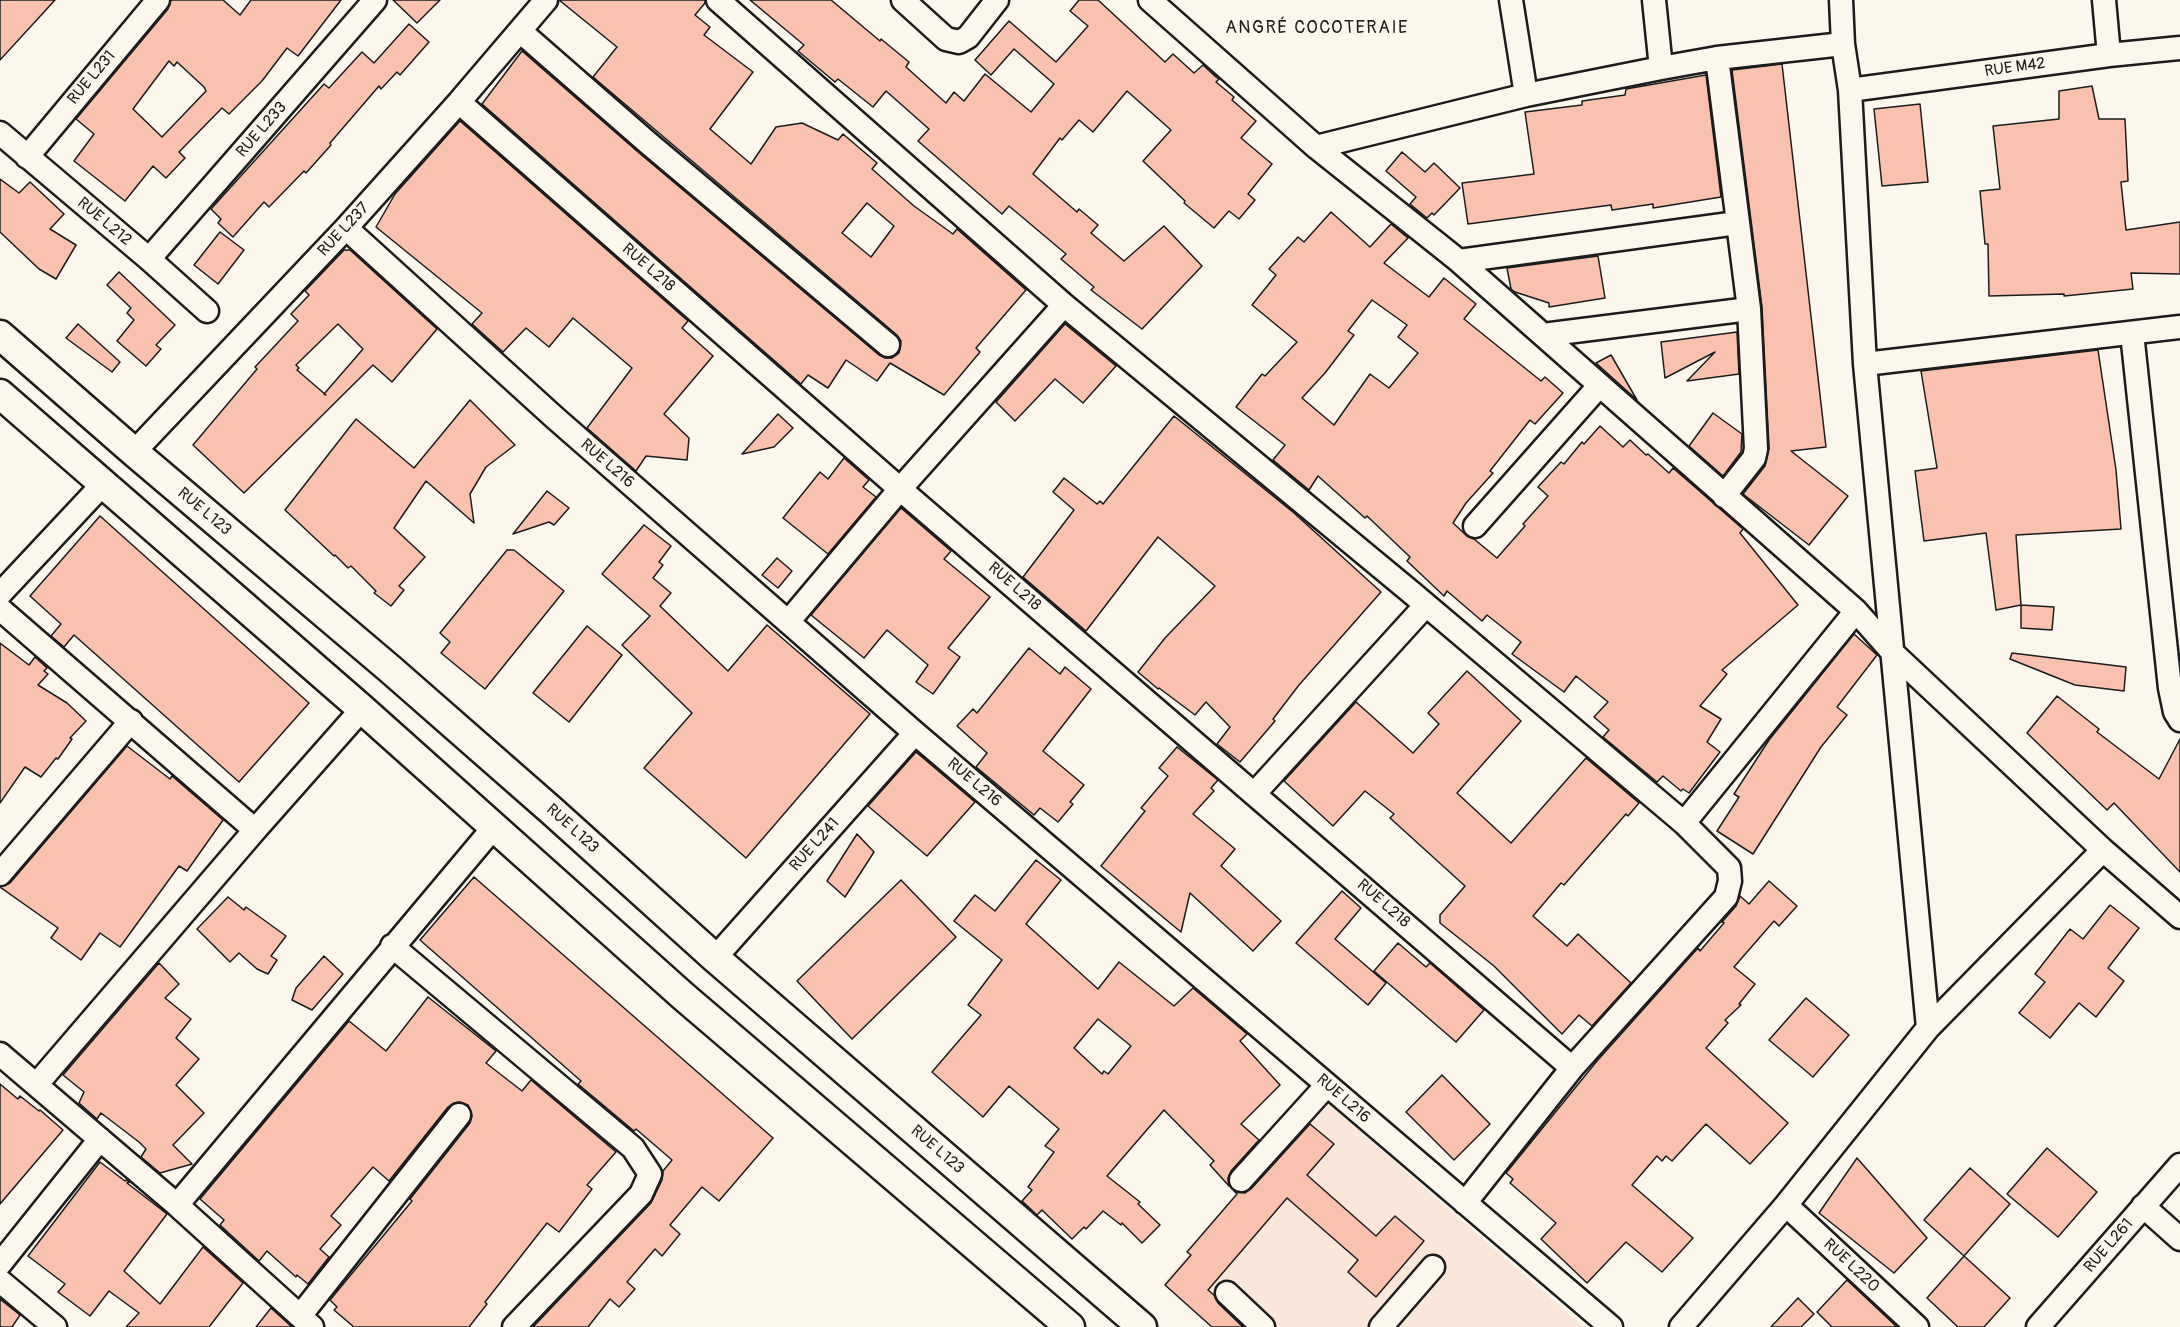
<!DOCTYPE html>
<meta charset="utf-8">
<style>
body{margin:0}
canvas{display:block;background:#fbf7ec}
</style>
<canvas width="2180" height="1327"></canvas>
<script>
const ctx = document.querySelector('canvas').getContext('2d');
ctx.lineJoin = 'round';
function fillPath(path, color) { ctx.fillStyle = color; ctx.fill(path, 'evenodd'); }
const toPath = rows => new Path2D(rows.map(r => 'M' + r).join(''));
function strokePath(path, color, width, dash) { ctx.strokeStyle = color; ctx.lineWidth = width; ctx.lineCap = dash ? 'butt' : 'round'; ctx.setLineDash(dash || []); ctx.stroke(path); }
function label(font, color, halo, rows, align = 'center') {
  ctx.font = font + ' Pangolin,sans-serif'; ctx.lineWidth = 4.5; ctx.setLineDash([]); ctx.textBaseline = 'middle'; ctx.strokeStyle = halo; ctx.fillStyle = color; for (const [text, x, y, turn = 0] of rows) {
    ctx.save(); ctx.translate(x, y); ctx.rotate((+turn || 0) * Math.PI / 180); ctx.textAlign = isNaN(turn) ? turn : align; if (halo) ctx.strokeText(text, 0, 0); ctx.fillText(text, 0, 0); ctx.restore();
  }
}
const built = toPath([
 [1322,1098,1584,1327,1214,1327,1163,1283]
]);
const building = toPath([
 [0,0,55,0,0,60,0,0],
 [171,0,223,0,240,15,251,0,341,0,298,56,287,48,262,81,229,114,222,108,179,152,185,158,166,178,153,166,125,201,74,161,94,134,76,119,168,9,171,0],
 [169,61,174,66,177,62,204,87,206,91,162,137,133,109,169,61],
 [393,0,440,0,417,23,393,0],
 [559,0,705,0,705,3,695,15,710,27,704,35,753,72,710,129,751,164,776,127,802,123,838,140,843,134,877,163,872,169,914,206,953,234,957,229,1026,290,976,348,980,352,944,395,890,363,877,381,846,360,828,388,808,375,801,384,482,104,522,51,638,152,879,355,885,358,892,358,899,353,901,341,897,335,593,77,617,47,559,0],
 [867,203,894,226,871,257,842,233,867,203],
 [750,0,831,0,880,41,881,39,909,62,906,67,946,103,954,92,964,101,985,74,1031,112,1054,84,1014,49,991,75,975,60,1009,21,1056,62,1088,26,1070,11,1079,0,1098,0,1165,62,1173,54,1194,73,1203,65,1216,77,1219,79,1216,82,1234,97,1232,100,1256,121,1241,138,1272,164,1248,194,1255,200,1239,219,1229,211,1214,228,1184,203,1185,201,1143,161,1171,130,1127,91,1093,132,1079,120,1062,140,1060,138,1033,174,1077,212,1079,209,1098,225,1091,233,1124,261,1164,226,1202,266,1142,329,1091,290,1094,287,1061,259,1066,254,1009,206,1002,214,918,141,929,129,886,91,873,107,838,79,835,82,798,51,804,45,750,0],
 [409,24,429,42,400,75,397,72,381,89,379,86,330,143,331,145,306,173,304,171,269,207,264,202,233,237,218,223,221,219,211,209,324,84,329,88,362,52,374,63,409,24],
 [1782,64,1826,447,1791,451,1848,496,1809,545,1743,494,1765,466,1769,448,1762,307,1732,70,1782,64],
 [1706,75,1721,197,1653,208,1653,204,1612,210,1611,205,1468,224,1462,183,1534,174,1525,112,1582,105,1582,101,1625,95,1626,89,1706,75],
 [2092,86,2099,119,2125,119,2128,181,2121,182,2126,230,2180,222,2180,274,2131,273,2133,289,2064,296,2064,294,1989,296,1988,244,1985,244,1980,191,2000,189,1993,126,2059,119,2059,91,2092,86],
 [1920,104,1928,182,1882,186,1874,109,1920,104],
 [460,121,688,321,682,328,713,356,664,414,689,438,687,460,646,456,636,471,587,428,632,368,573,318,549,347,526,328,503,352,472,324,482,313,376,227,395,194,460,121],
 [1402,152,1425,172,1434,163,1460,188,1434,215,1432,213,1427,218,1410,204,1416,197,1386,171,1402,152],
 [0,179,19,193,30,182,64,214,50,229,76,245,56,279,39,269,0,232,0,179],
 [1331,212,1370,247,1391,224,1408,238,1384,263,1429,297,1444,278,1476,304,1464,319,1541,381,1545,377,1563,393,1535,424,1530,420,1490,471,1493,473,1466,503,1453,523,1467,536,1474,539,1497,558,1525,526,1523,524,1548,496,1538,487,1561,462,1564,464,1582,442,1584,444,1600,426,1623,447,1630,440,1646,455,1648,454,1669,473,1673,468,1743,529,1740,533,1798,605,1722,670,1727,674,1700,706,1721,719,1707,742,1720,752,1689,793,1683,789,1681,791,1663,776,1657,782,1603,737,1609,730,1594,717,1608,702,1576,676,1564,692,1512,654,1521,642,1487,615,1482,621,1447,591,1444,596,1407,561,1410,557,1367,516,1365,518,1318,476,1309,490,1273,460,1285,445,1236,407,1262,374,1265,376,1297,342,1252,305,1276,275,1269,269,1298,237,1304,242,1331,212],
 [1372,300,1407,325,1398,337,1418,353,1389,388,1370,374,1334,425,1302,398,1325,373,1354,335,1348,331,1372,300],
 [220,232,244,250,218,284,194,265,220,232],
 [344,250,350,250,437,329,392,382,373,365,244,493,193,445,257,369,255,367,298,321,291,314,309,295,305,291,344,250],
 [338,324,363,349,324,394,326,395,297,370,299,368,296,365,338,324],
 [1598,256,1605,298,1549,307,1549,303,1515,292,1511,289,1507,268,1598,256],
 [119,272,175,325,156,345,161,349,146,366,117,341,134,320,127,313,131,308,107,285,119,272],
 [78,324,120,362,112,372,66,338,78,324],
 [1065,324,1116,366,1083,403,1055,379,1015,421,996,402,1065,324],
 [1737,332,1739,374,1687,381,1715,352,1665,378,1661,342,1737,332],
 [2098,350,2116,470,2121,529,2016,535,2021,605,1996,610,1986,533,1924,541,1915,471,1937,468,1921,371,2098,350],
 [1611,355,1637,400,1596,363,1611,355],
 [470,400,515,445,486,467,470,494,474,523,426,481,394,528,425,557,399,586,404,590,391,606,374,593,376,591,351,566,348,568,335,555,334,556,285,510,356,419,414,468,470,400],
 [1713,413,1742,434,1741,452,1723,476,1689,446,1713,413],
 [778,414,793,428,774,447,742,454,778,414],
 [1174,416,1294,513,1381,592,1299,685,1273,719,1275,721,1240,762,1217,744,1230,727,1206,702,1195,715,1159,688,1158,689,1138,672,1165,638,1215,586,1158,537,1086,631,1023,577,1074,510,1053,492,1064,478,1097,504,1100,501,1103,504,1174,416],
 [844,458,869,480,863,487,876,497,828,554,783,518,820,472,828,479,844,458],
 [547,491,569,508,554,525,549,522,513,534,547,491],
 [901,508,951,551,944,559,990,597,948,648,960,657,933,694,916,682,928,665,887,630,864,658,811,615,901,508],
 [100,516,309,703,239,782,74,635,64,647,51,636,61,624,30,596,100,516],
 [644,525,671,546,659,562,663,565,653,578,671,593,660,606,728,671,767,625,870,714,746,858,644,768,692,713,622,645,650,616,602,574,644,525],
 [507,550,514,550,564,591,485,689,441,653,450,642,440,633,507,550],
 [777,558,792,571,778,588,762,575,777,558],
 [2021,605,2054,607,2052,630,2021,628,2021,605],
 [587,626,622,655,569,722,533,693,587,626],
 [1854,634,1877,655,1837,707,1847,715,1821,747,1753,854,1717,831,1739,797,1734,794,1769,740,1854,634],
 [0,643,29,665,35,657,47,668,44,671,48,674,38,685,67,703,86,721,70,738,72,739,58,759,56,758,41,777,25,767,0,803,0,643],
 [1029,648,1060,674,1065,667,1091,689,1043,751,1084,785,1070,802,1073,804,1058,822,1040,808,1034,815,976,767,987,753,957,726,973,709,977,713,1029,648],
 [2012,653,2126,667,2124,691,2075,685,2010,659,2012,653],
 [1467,671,1521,721,1457,793,1511,843,1586,758,1639,803,1628,816,1626,814,1564,885,1561,883,1533,916,1567,946,1578,934,1631,983,1592,1026,1579,1015,1562,1034,1494,966,1440,923,1440,915,1465,886,1390,818,1394,814,1365,791,1333,826,1284,781,1356,702,1413,753,1439,724,1428,713,1467,671],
 [2057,696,2099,729,2097,732,2159,779,2180,739,2180,872,2114,803,2107,810,2027,733,2057,696],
 [127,746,170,779,172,776,223,820,187,871,179,866,120,947,100,933,81,960,51,938,58,928,0,887,10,883,127,746],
 [1177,747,1218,780,1211,788,1214,791,1193,814,1235,849,1221,866,1281,921,1253,951,1190,893,1181,932,1101,866,1145,811,1141,808,1168,776,1159,768,1177,747],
 [916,752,975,802,927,856,868,806,916,752],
 [857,834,874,852,845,897,827,881,857,834],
 [1036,860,1061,880,1026,924,1098,989,1119,962,1174,1006,1193,988,1247,1034,1240,1041,1280,1085,1241,1124,1259,1140,1231,1171,1228,1178,1229,1186,1210,1165,1214,1161,1164,1110,1107,1176,1140,1202,1138,1204,1160,1225,1142,1243,1122,1223,1121,1225,1103,1211,1086,1229,1084,1227,1072,1239,1042,1210,1037,1215,1022,1201,1032,1190,1028,1187,1054,1152,1045,1146,1059,1129,1009,1086,983,1117,932,1072,981,1015,968,1005,1002,960,954,921,975,895,995,911,1036,860],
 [1098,1019,1131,1046,1108,1074,1104,1071,1102,1074,1074,1048,1098,1019],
 [474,877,773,1138,719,1201,702,1187,670,1225,680,1234,662,1256,655,1249,627,1282,635,1289,619,1307,610,1299,588,1327,533,1327,651,1203,662,1180,663,1171,672,1160,636,1129,634,1131,578,1084,581,1081,420,940,474,877],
 [901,880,956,937,852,1039,797,981,901,880],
 [1769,881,1797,906,1779,926,1774,921,1734,967,1755,984,1739,1004,1741,1005,1725,1020,1728,1023,1706,1048,1788,1123,1750,1164,1706,1124,1672,1161,1666,1156,1662,1161,1657,1156,1632,1185,1693,1238,1662,1272,1626,1242,1587,1283,1541,1239,1556,1223,1510,1183,1513,1179,1506,1173,1597,1061,1698,948,1700,951,1724,923,1722,922,1736,906,1740,896,1749,904,1769,881],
 [1342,891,1361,908,1335,939,1386,983,1368,1005,1296,943,1342,891],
 [228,897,244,910,246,907,286,936,271,956,277,960,268,974,257,969,239,953,230,962,197,929,228,897],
 [2110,905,2139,928,2108,968,2124,981,2096,1017,2079,1003,2050,1038,2019,1013,2045,982,2035,974,2070,929,2083,939,2110,905],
 [1398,943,1426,967,1430,963,1484,1010,1456,1042,1374,971,1398,943],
 [324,956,343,974,312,1010,292,1000,296,988,324,956],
 [159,963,179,984,165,998,191,1019,176,1038,199,1059,176,1085,204,1113,173,1145,192,1164,160,1173,141,1157,146,1149,139,1142,101,1113,97,1119,79,1103,84,1092,63,1075,159,963],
 [428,997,496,1051,486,1063,522,1091,531,1080,616,1152,587,1185,592,1189,559,1232,547,1223,485,1302,487,1304,469,1327,354,1327,334,1310,337,1307,330,1300,412,1201,410,1199,470,1123,472,1116,468,1105,460,1102,454,1103,448,1107,389,1181,373,1167,331,1216,341,1225,320,1249,329,1257,308,1284,297,1275,296,1277,267,1251,259,1261,220,1225,224,1220,200,1199,349,1021,386,1051,428,997],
 [1806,998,1849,1035,1813,1077,1769,1040,1806,998],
 [1442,1075,1490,1124,1454,1160,1406,1112,1442,1075],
 [0,1084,18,1099,20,1096,39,1111,40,1110,63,1130,0,1204,0,1084],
 [1310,1124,1334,1144,1307,1175,1376,1236,1395,1216,1424,1241,1376,1297,1348,1272,1358,1260,1287,1198,1208,1290,1214,1295,1218,1303,1243,1327,1212,1327,1165,1285,1191,1255,1187,1252,1237,1194,1234,1191,1245,1193,1251,1189,1310,1124],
 [2047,1148,2097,1192,2058,1237,2007,1194,2047,1148],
 [1857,1158,1927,1238,1894,1273,1819,1213,1857,1158],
 [100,1162,125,1181,126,1180,130,1182,127,1183,167,1214,124,1271,160,1304,203,1247,243,1283,209,1327,126,1327,139,1313,109,1291,90,1316,58,1292,65,1284,28,1256,100,1162],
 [1970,1168,2010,1204,1964,1256,1924,1220,1970,1168],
 [1964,1256,2010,1298,1984,1327,1958,1327,1927,1298,1964,1256],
 [1847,1280,1897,1327,1832,1327,1817,1312,1847,1280],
 [1798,1298,1814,1314,1801,1327,1771,1327,1798,1298],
 [0,1299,20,1315,12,1327,0,1327,0,1299],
 [271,1308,292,1327,256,1327,271,1308]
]);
const minor = toPath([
 [718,0,1064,305,1412,593,1684,823,1729,868,1730,881,1726,897,1572,1068,1465,1203],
 [903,0,946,39,959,42,968,37,997,0],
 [1150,0,1316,147,1459,261,1856,611,1894,654,2103,850,2180,917],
 [1511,0,1526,95],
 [1654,0,1661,68],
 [2104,0,2109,55],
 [520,31,647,142,888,345],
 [1717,58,1749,309,1756,449,1754,458,1724,496],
 [1850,90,2109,55,2180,48],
 [459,102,900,489,1572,1068],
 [0,133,149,259,207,311],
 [1316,147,1526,95,1661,68,1717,58,1843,44],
 [27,157,158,0],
 [346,228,554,417,915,733,1611,1327],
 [149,259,375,0],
 [1459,261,1737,223],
 [2132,333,2170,688,2175,712,2180,720],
 [1543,335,1749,309],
 [1865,364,2180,327],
 [134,452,346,228,459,102,546,0],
 [1475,526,1599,386],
 [0,594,103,484],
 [0,609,255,830,362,709],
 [788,622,900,489,1064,305],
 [1255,793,1426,605],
 [1684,823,1856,611],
 [0,874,131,721],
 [392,946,633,1148,650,1174,641,1194,514,1327],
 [715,958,915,733],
 [1928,1028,2103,850],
 [0,1054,177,1205,312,1327],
 [37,1084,255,830],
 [1241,1180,1327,1085],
 [177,1205,494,827],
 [1786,1205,1917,1327],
 [2143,1206,2180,1239],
 [0,1264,100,1139],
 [0,1281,55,1327],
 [1227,1293,1263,1327],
 [300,1316,459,1115],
 [1381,1327,1433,1267],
 [1681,1327,1786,1205,1928,1028,1865,364,1850,90,1843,44,1841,0],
 [2038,1327,2180,1165]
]);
const major = toPath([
 [0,335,134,452,390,669,552,811,715,958,1142,1327],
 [0,394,362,709,683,996,1070,1327]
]);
const streetNames = [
 ["RUE M42",2015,68,-8],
 ["RUE L231",92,78,-50],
 ["RUE L233",262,130,-49],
 ["RUE L212",104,222,40],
 ["RUE L237",344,230,-47],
 ["RUE L218",648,268,41],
 ["RUE L216",607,464,41],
 ["RUE L123",204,512,40],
 ["RUE L218",1014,587,41],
 ["RUE L216",974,783,40],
 ["RUE L123",572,829,42],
 ["RUE L241",815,845,-48],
 ["RUE L218",1383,904,41],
 ["RUE L216",1343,1099,41],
 ["RUE L123",937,1150,41],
 ["RUE L261",2109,1246,-49],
 ["RUE L220",1851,1266,43]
];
const neighbourhoodNames = [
 ["ANGRÉ COCOTERAIE",1317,28]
];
fillPath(built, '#fbe7da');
fillPath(building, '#fac1af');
strokePath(building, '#1c1c1c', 1.5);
strokePath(minor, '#1c1c1c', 27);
strokePath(major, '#1c1c1c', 33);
strokePath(minor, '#fbf7ec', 22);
strokePath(major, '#fbf7ec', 28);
label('16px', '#1c1c1c', '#fbf7ec', streetNames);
ctx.letterSpacing = '1.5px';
label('18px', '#1c1c1c', '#fbf7ec', neighbourhoodNames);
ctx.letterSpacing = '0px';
</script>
